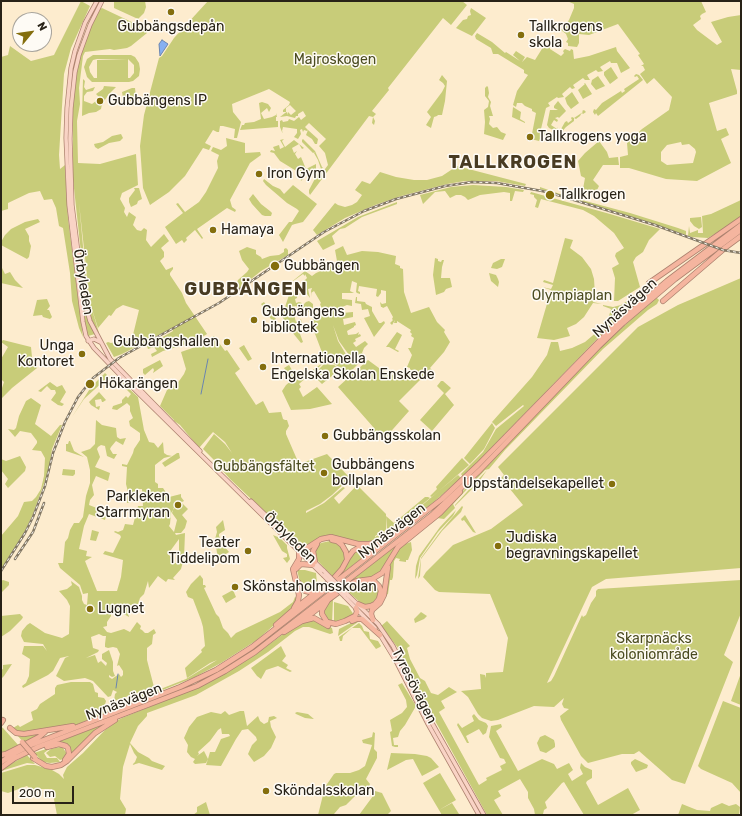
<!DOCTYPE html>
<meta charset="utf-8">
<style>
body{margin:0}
#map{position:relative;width:742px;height:816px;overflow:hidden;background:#fdecce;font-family:Rubik,sans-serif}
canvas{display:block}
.frame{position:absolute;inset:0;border:2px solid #282217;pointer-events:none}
.north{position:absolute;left:12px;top:12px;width:40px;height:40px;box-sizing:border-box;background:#fefbf5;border:1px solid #a8a49c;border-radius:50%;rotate:61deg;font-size:11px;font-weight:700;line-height:16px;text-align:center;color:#282217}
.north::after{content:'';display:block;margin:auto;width:14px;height:18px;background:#846e0d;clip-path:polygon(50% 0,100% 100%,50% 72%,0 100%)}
.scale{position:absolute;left:12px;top:786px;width:62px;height:18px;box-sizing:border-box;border:2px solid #282217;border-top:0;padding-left:5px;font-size:12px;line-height:14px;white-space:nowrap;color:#282217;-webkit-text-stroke:3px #fefbf5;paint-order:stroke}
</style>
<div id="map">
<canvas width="742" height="816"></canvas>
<div class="frame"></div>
<div class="north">N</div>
<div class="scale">200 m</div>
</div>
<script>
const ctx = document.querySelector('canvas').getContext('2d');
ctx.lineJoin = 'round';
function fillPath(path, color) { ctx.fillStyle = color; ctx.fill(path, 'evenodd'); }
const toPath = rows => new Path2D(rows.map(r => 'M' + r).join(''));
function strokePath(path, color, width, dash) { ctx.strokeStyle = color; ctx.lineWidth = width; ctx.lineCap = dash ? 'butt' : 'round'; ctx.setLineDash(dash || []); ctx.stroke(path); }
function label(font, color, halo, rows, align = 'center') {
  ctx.font = font + ' Rubik,sans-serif'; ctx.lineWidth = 3; ctx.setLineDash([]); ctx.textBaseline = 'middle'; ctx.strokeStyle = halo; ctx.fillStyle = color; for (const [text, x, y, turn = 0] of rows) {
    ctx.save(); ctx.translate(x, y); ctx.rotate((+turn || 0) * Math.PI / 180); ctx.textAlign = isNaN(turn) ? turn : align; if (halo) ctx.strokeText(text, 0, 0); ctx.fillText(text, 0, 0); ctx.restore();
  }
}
const green = toPath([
 [81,1,90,6,71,48,64,74,59,155,60,169,65,165,68,218,83,337,79,328,72,301,70,273,63,228,59,226,56,208,52,199,44,200,40,191,29,193,8,203,8,209,1,211,1,57,8,55,10,46,31,61,54,55],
 [114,1,145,1,146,7,144,13,138,19,114,8],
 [208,1,462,1,467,5,451,25,443,18,388,88,389,90,372,111,376,114,373,117,375,121,374,125,372,123,373,117,369,116,310,195,309,193,309,190,319,171,325,169,328,165,325,153,319,146,326,139,309,123,305,127,308,130,307,131,304,130,303,132,302,129,300,130,301,134,298,139,294,137,297,133,297,129,283,127,282,131,283,133,282,132,280,127,280,121,282,120,283,122,288,121,289,119,294,121,299,117,301,120,306,116,303,111,298,114,298,116,296,116,295,118,287,116,280,117,285,113,287,112,287,115,288,112,291,115,296,111,290,105,286,108,286,112,283,112,283,110,289,105,290,102,269,89,232,104,233,112,241,122,237,138,234,138,235,129,223,126,220,126,219,132,217,132,213,130,205,143,211,146,209,150,203,148,185,176,169,192,150,205,143,188,140,146,144,115,159,58,162,56,174,38],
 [567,1,701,1,706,12,702,14,700,16,701,19,693,25,697,30,717,45,722,42,711,22,728,17,741,15,741,70,731,69,737,91,737,94,709,103,717,131,726,128,729,135,721,139,731,163,697,181,666,179,629,168,620,168,620,157,628,155,627,143,642,129,669,110,672,97,654,78,647,84,640,74,645,70,643,66,641,66,639,65,641,66,644,64,638,55,640,54,618,24,589,35,579,34,579,43,577,47,568,46,568,43,566,42,568,39,566,34,561,30,569,20,574,8,574,4],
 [681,142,682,145,689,144,695,149,696,152,693,163,667,165,661,161,661,152,667,145],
 [102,8,138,25,147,33,131,46,127,48,114,50,110,49,85,52,83,56,79,88,80,104,77,121,78,163,100,164,136,154,138,185,122,193,120,199,125,208,124,212,127,217,129,212,136,217,133,225,137,230,141,231,144,228,147,230,146,240,151,247,164,234,169,241,161,248,164,252,164,257,160,261,166,270,173,267,173,269,170,273,170,275,182,293,186,303,207,334,194,342,163,351,152,357,151,354,157,351,154,347,148,349,147,346,173,331,172,328,122,354,114,357,106,343,108,342,111,343,118,341,129,341,132,339,139,310,123,305,116,309,111,316,109,315,98,328,90,303,79,203,84,257,90,303,99,333,93,325,86,299,73,179,73,107,75,80,82,50,93,22,99,9],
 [471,8,486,18,472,36,456,28,463,20,467,19,468,16,471,15,470,11],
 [477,33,492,42,505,53,506,52,520,61,513,55,516,51,525,57,522,62,527,57,535,60,545,44,550,47,550,49,561,56,564,53,563,51,565,49,570,51,571,49,573,50,574,59,589,56,616,47,617,51,630,68,621,73,617,63,611,63,610,61,600,67,603,71,598,72,596,70,587,75,590,80,585,80,583,78,573,85,575,88,572,89,570,87,562,94,564,97,558,98,557,97,548,103,550,106,546,108,541,129,553,136,555,133,556,133,555,135,555,138,550,136,549,137,542,135,539,141,531,139,536,113,532,111,532,109,525,106,522,103,517,103,516,107,513,105,517,91,528,75,524,73,524,70,498,54,493,54,491,48,476,39,475,36],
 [93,55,131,55,135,57,139,63,140,69,139,76,133,81,129,82,92,82,87,77,84,67,87,59],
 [97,59,128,59,134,65,134,73,130,78,121,78,128,78,128,59,97,60,97,78,94,78,90,72,89,67,93,60],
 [611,67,618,78,610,84,604,75,604,72],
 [636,74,639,75,643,80,598,116,596,113,595,115,593,112,594,109,596,110,602,103,621,91,622,93,625,91,624,89,639,79,637,76,635,77,634,76],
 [442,75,447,81,445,101,442,115,438,115,437,116,434,117,431,128,426,125,431,117,427,112,442,92,445,86,443,83,439,80],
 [598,76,605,86,596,90,591,84,592,80],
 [83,79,85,81,84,87,86,90,95,87,93,91,87,92,84,96,84,101,92,104,96,101,99,97,96,94,103,89,104,86,116,87,109,94,102,104,101,109,96,112,89,113,82,116],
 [584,83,585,83,592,94,583,99,578,90,585,84],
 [487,86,488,87,489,93,488,97,491,102,490,106,493,116,489,116,490,119,489,124,493,128,497,127,501,132,506,134,503,140,484,134,485,122,484,110,488,107,489,101,485,96,485,88],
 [132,88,135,88,136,97,136,99,124,103,122,92],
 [572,92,579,103,571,109,567,104,565,98],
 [558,101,566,111,559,118,558,117,555,118,558,120,557,122,554,120,551,125,557,129,558,127,557,132,549,128,547,125,550,110,558,110,554,108,554,106],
 [262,102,268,104,271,108,269,112,267,108,261,113,264,119,272,117,276,115,276,113,277,117,276,117,276,121,278,121,278,127,240,130,242,125,244,125,245,123,254,122,261,119,259,103],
 [513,107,521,112,520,119,525,122,525,123,512,117],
 [584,110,586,112,583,114,582,113,581,114,580,116,576,119,574,118,574,121,566,127,559,135,561,129,565,122,567,121,568,123,572,120,571,118,572,117,574,118,583,112,582,111],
 [308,130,318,139,317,144,315,144,312,139,306,135],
 [121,134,123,138,120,141,109,143,98,149,95,147,94,144,103,142,112,136],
 [226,138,245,143,245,153,260,152,261,155,250,163,230,200,232,207,236,210,235,212,227,208,197,229,203,238,202,239,195,230,186,238,187,240,184,243,182,240,176,244,165,227,183,213,176,204,178,203,185,212,199,202,206,192,218,168,217,161,219,155,211,151,213,147,221,150,227,146],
 [284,139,282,141,285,147,294,140,304,148,302,149,299,144,292,148,294,153,297,151,295,154,298,159,301,157,306,169,316,164,316,171,310,171,301,181,300,175,298,172,280,161,274,153,270,152,271,150,275,151,273,147,279,145,280,149,284,147,280,140],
 [303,139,315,151,322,167,323,168,321,169,318,160,314,153,315,152,313,153,302,142,302,140],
 [599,141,607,152,609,158,618,157,619,165,603,165,593,180,599,186,596,192,583,189,585,178,581,176,578,161,585,153],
 [457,166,526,184,525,186,496,181,465,181,447,184,401,196,375,205,345,218,317,235,313,230,335,203,338,205,345,207,352,205,357,202,362,195,355,190,362,181,370,184,380,172,396,177,414,180,427,180,442,176],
 [264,179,273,186,280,189,284,194,293,185,317,204,303,222,295,224,292,225,283,242,279,235,289,222,292,222,299,211,297,209,287,203,266,185,263,181],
 [473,185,506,187,524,190,523,192,515,191,512,201,510,201,510,193,504,192,480,195,468,200,465,197,461,195,456,195,450,198,445,191,435,192,423,204,420,195,451,187],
 [540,187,563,195,630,213,678,228,686,231,686,235,642,220,540,189],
 [134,188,139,188,142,199,138,201,137,204,131,207,129,202,129,198,135,190],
 [531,192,610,214,660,229,649,240,643,252,636,257,633,262,640,287,618,301,614,301,615,278,612,268,619,264,615,256,616,253,624,248,614,233,594,216,583,210,541,199,538,208,535,207,537,200,534,197,534,195,530,194],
 [253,194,261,204,270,211,272,213,271,216,265,216,262,215,252,204,249,199],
 [741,200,741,216,728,226,708,238,692,237,688,236,689,226,690,233,698,230,698,233,703,233,702,216,711,214],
 [397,202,397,204,362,217,345,228,340,229,332,236,335,244,323,250,317,241,358,217],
 [701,217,702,227,699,229,694,226,690,221,690,218],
 [38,219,40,222,25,229,29,236,29,241,31,246,29,257,27,259,1,245,1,242,5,235,11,229,25,222],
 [565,238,573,240,570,248,582,257,591,269,594,279,595,295,603,297,595,295,603,299,603,300,595,297,593,302,602,304,593,303,584,317,576,324,567,328,570,336,554,340,537,338,551,290,542,287,551,289,553,285,543,282,544,280,553,283],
 [343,246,347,255,362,251,378,252,396,256,395,264,400,266,400,268,403,269,404,292,411,313,429,307,437,322,445,330,444,332,450,342,444,352,430,368,434,372,434,373,430,370,399,401,409,411,386,437,380,433,372,440,369,436,374,428,338,387,368,360,383,371,397,377,400,372,408,374,410,371,410,368,407,367,412,355,408,348,411,348,414,338,411,336,412,334,410,332,411,330,397,321,397,323,394,323,395,320,392,325,390,323,393,320,392,319,393,317,387,306,383,308,382,307,381,307,380,302,382,304,386,303,386,291,381,290,381,293,378,297,376,296,377,289,359,286,358,291,360,292,360,294,357,293,356,292,357,283,352,281,350,291,354,293,342,293,342,299,352,300,352,306,347,305,342,307,342,313,353,312,353,317,343,319,344,325,355,322,356,325,354,326,354,327,347,331,348,335,356,334,359,332,358,335,360,334,361,336,355,339,356,341,353,343,356,347,365,341,368,344,364,348,362,353,366,357,364,359,349,355,339,341,333,325,338,341,347,356,362,360,349,373,334,364,326,363,325,360,323,363,312,374,310,372,321,364,319,357,323,355,312,326,312,320,320,315,319,311,322,309,320,304,321,303,314,291,311,293,312,297,311,291,312,288,308,289,310,298,307,294,303,295,302,294,297,296,297,298,295,299,296,303,299,302,302,303,300,309,296,306,292,307,296,322,300,320,301,319,302,324,297,326,303,342,301,343,288,327,282,316,289,295,305,283,304,281,307,278,305,274,305,276,303,274,289,284,305,271,312,276,316,273,330,267,337,261,335,250],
 [247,247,256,250,256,254,261,257,262,259,270,256,279,255,284,252,284,249,286,248,288,250,288,255,261,271,235,292,233,290,238,280,247,272,249,269,242,260,239,251],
 [435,258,438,259,438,261,441,262,442,260,444,260,442,267,441,278,450,278,452,287,446,289,444,292,436,295,433,275],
 [501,259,505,259,502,267,497,269,491,268,493,263],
 [1,266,5,274,10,272,15,280,23,288,1,283],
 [489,273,496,275,498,279,499,282,498,287,491,281],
 [741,278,741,568,606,579,592,587,547,683,551,681,554,676,582,615,583,617,586,615,591,603,596,596,596,591,598,589,741,580,741,613,724,655,733,662,685,784,672,780,639,751,634,754,622,754,588,763,581,756,561,720,560,716,569,709,564,708,562,704,564,698,554,707,534,706,498,720,491,721,482,718,478,714,468,697,461,691,481,689,480,674,485,675,486,678,486,673,503,672,508,638,490,594,439,592,435,590,423,577,426,572,453,545,491,529,523,505,501,478,504,475,498,467,638,327,678,305],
 [648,287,651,291,599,337,463,477,461,474,483,452,496,429,524,406,523,405,496,426,492,422,532,377,547,355,551,342,558,342,560,351,572,348,585,342,598,331,609,316,611,309,603,306,603,305,613,307,621,305],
 [356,297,360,297,357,297,357,301,365,302,366,304,372,307,372,311,379,323,381,323,384,321,385,323,374,337,364,318,370,316,368,309,362,310,361,304,355,303],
 [656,297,659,300,657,304,648,310,603,349,505,450,489,469,485,470,472,484,469,485,469,487,453,504,455,508,444,519,437,518,603,345],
 [47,299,50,306,47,310,49,310,52,317,50,319,43,317,42,315,33,316,37,300],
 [309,301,313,304,313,308,304,315,302,311,303,305,306,302],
 [264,302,276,319,273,322,261,304],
 [83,306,89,323,95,334,88,336,86,330],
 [397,332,402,335,395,349,399,351,398,352,389,347,386,347],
 [214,336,225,351,227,350,240,369,235,373,256,405,263,401,269,413,281,412,283,419,285,420,287,420,289,426,286,431,286,434,299,464,327,454,350,478,332,495,320,504,306,511,306,513,324,503,343,487,345,488,334,498,339,504,357,485,386,514,386,530,375,536,375,537,402,522,458,475,461,478,435,501,404,526,378,541,362,544,333,536,308,546,300,544,289,534,288,530,282,524,280,524,268,515,230,479,222,470,223,469,203,449,214,434,225,444,232,453,225,442,213,432,199,448,180,425,174,421,174,420,160,406,167,390,177,384,184,374,186,369,181,352,201,345],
 [3,340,31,347,32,357,37,368,12,388,1,399,1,391,4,382,1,379,1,359,8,347,1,342],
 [244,345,252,359,248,361,239,348],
 [160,360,163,366,153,373,154,370,153,368,145,375,143,373,143,369],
 [324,364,334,365,348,374,344,377,338,371,322,384,313,375],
 [289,365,292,370,293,377,296,380,306,373,308,376,299,384,301,387,299,389,303,397,317,387,332,404,310,409,291,410,282,391,286,385,292,380,284,368],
 [105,373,107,375,105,380,84,399,72,417,91,387],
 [441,381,443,381,451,388,445,394,454,405,432,431,420,420,444,393,437,386],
 [50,382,57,387,62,385,66,392,60,402,64,404,62,406,58,405,51,400,56,393,55,390,51,390,47,386,41,392,38,391],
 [123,383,138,397,144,430,149,442,154,443,158,448,163,442,164,453,167,455,172,456,164,458,155,465,155,482,158,484,158,488,163,488,169,497,181,494,181,497,184,501,182,502,179,501,176,502,173,510,178,503,182,503,188,509,182,515,187,521,185,528,181,533,175,533,176,535,185,533,184,558,181,569,173,578,175,580,168,579,166,582,158,576,149,588,148,581,144,594,140,598,138,604,135,604,129,608,128,613,129,617,122,613,114,612,111,613,111,616,107,622,107,626,103,627,107,632,111,633,124,629,130,632,137,622,141,626,140,629,142,630,145,633,148,633,154,629,156,633,153,635,152,644,147,648,147,660,154,687,114,701,115,694,117,692,113,690,111,696,108,697,93,681,85,678,64,681,56,676,65,658,69,656,60,658,53,671,48,675,23,688,22,686,26,683,29,676,30,659,22,654,24,646,43,646,47,651,43,644,24,642,21,636,22,631,27,625,30,623,45,633,62,638,69,634,70,606,67,600,59,591,67,589,72,585,71,581,79,587,82,596,82,600,84,604,87,605,88,593,83,594,80,585,60,568,58,563,63,563,65,542,68,538,70,530,74,523,79,523,83,517,86,496,90,483,90,470,87,457,81,452,90,449,95,444,96,420,102,425,116,428,117,437,120,439,126,438,123,445,116,441,111,447,110,449,113,454,117,454,114,459,107,456,105,446,101,445,98,447,97,449,100,457,95,467,110,473,108,481,96,476,92,485,94,495,90,500,89,505,107,512,105,520,89,514,84,526,79,549,87,551,86,556,92,557,85,561,97,591,117,591,121,577,123,560,103,554,105,551,113,553,121,537,120,535,114,532,115,531,118,532,123,530,125,524,133,525,138,506,143,506,142,489,136,489,133,499,131,502,127,503,128,492,126,484,127,467,122,466,122,464,127,465,133,453,134,449,140,440,140,433,130,426,129,421,133,418,130,411,130,406,127,403,117,410,112,409,113,406,122,403,122,400,126,396,128,398,131,394,123,386],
 [173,510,172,513,177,520,174,532,169,526,170,524,171,513],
 [179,539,179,562,177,563,172,563,171,562,171,557,168,554],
 [99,634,103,636,106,636,105,644,105,647,108,648,113,647,117,648,120,654,117,666,119,665,123,671,123,675,121,677,119,674,112,679,109,677,109,675,112,677,115,676,113,671,113,662,109,650,102,654,102,659,107,663,106,666,101,661,98,663,95,655,86,658,98,652,99,650,93,648,91,637],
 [99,392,106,400,103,402,102,402,101,399,95,400,96,407,100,406,99,410,91,405,89,402],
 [31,398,41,405,35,424,51,436,60,425,62,425,52,449,49,470,33,514,25,531,2,568,1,536,18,516,24,502,32,501,36,497,41,489,44,476,45,458,41,451,32,450,37,443,37,441,31,433,20,431,15,437,8,429,14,430,16,428,19,416,26,401],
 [492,423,495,428,484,449,470,464,464,458],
 [69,441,70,441,74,451,84,457,66,451,66,444,68,444],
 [177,453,179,453,180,458,165,467,162,463],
 [20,456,26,467,25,471,8,488,5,484,8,479,1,470,1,459,6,461],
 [462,458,469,465,432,497,430,496,437,489,436,487],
 [63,469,75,470,75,474,73,476,62,475],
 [487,470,478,483,455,506,455,505],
 [425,497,428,497,430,498,406,518,387,530,386,516,394,523],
 [462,506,463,507,461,512,442,531,421,559,420,576,418,579,421,558,440,532],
 [456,510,453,516,438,532,420,558,417,575,415,579,416,566,419,556,440,527],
 [465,515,476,533,473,532,464,520,462,521,461,519],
 [223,520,225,530,219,534,219,536,224,546,229,552,221,557,218,556,217,553,215,539,217,532,216,527],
 [92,530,99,532,96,541,90,540],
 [273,535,280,538,287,545,287,548,290,559,287,563,283,558,287,557,287,554,282,551],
 [407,537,399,544,380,574,343,587],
 [387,539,370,552,335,579,349,557,362,547],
 [330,541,340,544,346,555,344,564,333,577,316,559,313,551,316,546,321,543],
 [411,542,412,550,408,560,406,560,406,562,399,561,400,559,396,558,394,561,393,577,392,580,390,580,388,594,386,595,390,563,402,545],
 [297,570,305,570,316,573,317,583,322,584,325,583,316,590,307,590,300,582],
 [200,575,203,579,203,585,205,585,206,587,204,588,216,614,219,617,223,628,228,633,231,638,236,633,280,612,293,602,295,597,298,599,289,612,257,640,221,663,195,677,73,726,19,733,13,728,18,725,20,727,33,720,31,712,37,709,40,704,55,694,55,688,57,685,71,682,90,682,93,684,95,692,98,693,98,697,104,698,106,701,103,711,106,712,115,707,120,701,154,688,158,690,186,679,217,660,210,663,187,678,185,668,202,652,201,650,205,646,203,627,201,620,193,599,188,597,186,592,191,584],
 [3,580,9,582,9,585,1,593,1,581],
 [368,581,376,584,378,588,379,596,374,604,363,605,345,589,355,583],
 [233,590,236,597,226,603,222,596],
 [337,595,333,600,332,623,325,619,323,609,327,604],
 [334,602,348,606,354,615,334,623],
 [421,612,427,616,424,619,415,623,414,619],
 [20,614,23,617,22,619,10,631,1,637,1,616],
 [311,619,332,628,333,633,330,634,309,627,303,627,295,631,268,652,239,671,196,695,147,713,147,716,138,726,130,743,138,752,149,758,152,761,165,766,162,770,139,763,132,765,135,762,137,757,134,753,130,744,123,767,121,788,120,799,126,809,125,815,123,814,120,815,57,815,52,789,30,789,27,786,8,793,1,791,1,773,27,765,35,765,52,770,59,774,64,779,63,775,67,767,83,753,105,730,112,725,107,726,122,718,179,695,215,679,252,657,290,629],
 [357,620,358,622,338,636,339,629],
 [387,621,410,646,407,648,410,659,420,678,425,681,431,693,438,695,449,687,457,692,441,701,445,708,439,712,479,785,487,780,486,778,502,770,500,766,506,763,504,759,500,758,489,737,491,726,501,724,502,727,496,731,518,771,542,759,554,764,557,769,569,763,573,770,568,774,572,781,583,774,580,768,581,763,585,767,592,770,592,778,587,781,586,783,598,805,628,788,640,810,631,815,584,815,564,782,562,783,547,800,545,802,547,808,544,810,543,814,535,815,534,809,528,798,528,792,520,779,498,791,501,796,494,800,503,815,487,815,428,708,398,648,381,626],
 [359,623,362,626,364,631,369,632,370,639,378,641,381,646,380,647,376,649,360,628,352,628,343,636,342,641,340,641,339,637],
 [281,646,286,656,282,661,288,665,286,668,292,671,290,672,278,666,266,670,261,679,257,676,251,668],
 [12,664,4,676,1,679,1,670,3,669,3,665],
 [741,673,741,705,731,701],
 [402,683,416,706,405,725,400,731,398,737,393,738,394,745,398,745,398,747,395,747,392,746,390,732,392,731,390,720,402,713,407,707,406,700,398,685],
 [723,701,741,708,741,793,732,783,701,769,698,766],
 [225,711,229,715,240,711,244,711,247,726,258,716,260,721,264,724,268,722,269,717,274,716,277,718,270,721,271,727,276,737,271,748,264,756,254,762,248,754,252,745,257,740,256,737,248,729,242,730,236,739,221,766,206,765,208,759,210,752,215,752,221,739,230,736,229,734,222,734,221,728,218,730,210,741,198,752,199,754,197,756,204,751,208,759,206,763,195,764,193,762,195,759,191,757,187,752,188,745,184,738,189,727,197,717,211,712,221,714],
 [297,712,308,714,314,719,305,718,296,714,295,713],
 [474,714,479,720,486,723,488,726,486,733,483,735,479,729,466,736,469,743,467,743,457,725,458,723,462,728,474,721,472,716],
 [110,722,66,761,70,750,55,743],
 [1,727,3,728,19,746,6,753,1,753],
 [373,732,375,733,374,749,377,752,377,758,366,779,370,784,367,791,363,793,358,793,346,805,340,807,334,814,318,815,325,787,334,774,336,773,350,773,359,770,365,766,372,745,363,743,362,740,372,737],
 [42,733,24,743,17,735],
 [545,735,554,740,555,744,555,747,546,753,540,751,537,743,540,737],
 [52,747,44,753,47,758,57,758,60,762,50,763,43,762,34,753],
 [60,747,63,748,67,754,63,759,60,760,55,756,50,757,46,753,51,749],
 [391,753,415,754,427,756,431,758,439,767,422,776,413,759,406,760,387,770],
 [27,755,35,764,27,763,1,771,9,765],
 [635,759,648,765,647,768,636,772,631,764,631,762],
 [440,773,456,800,439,810,423,783],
 [375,791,382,793,391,811,387,815,359,815,373,796],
 [206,802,210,815,193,815,197,812,197,807],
 [452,803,459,814,442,815,439,810],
 [722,803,729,806,736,804,740,807,739,815,678,815,682,804,697,810,710,811,711,808]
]);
const water = toPath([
 [162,40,168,44,160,56,159,44,162,40]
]);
const stream = toPath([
 [201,394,208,359],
 [116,688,118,674]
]);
const major = toPath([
 [97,1,85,23,75,51,71,68,67,108,66,138,69,205,83,322,86,336,94,348,122,377,323,575],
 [102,1,90,25,79,55,75,72,71,108,70,139,72,205,84,300,90,321,110,359,200,451],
 [88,341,94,339,100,342],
 [251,501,324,571],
 [348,595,378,624,393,646,432,723,484,815],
 [345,597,375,628],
 [379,633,396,661,428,724,479,815]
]);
const highway = toPath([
 [649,283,741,219],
 [663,301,726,247,741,236],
 [332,540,337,541,342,545,346,552,347,559],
 [299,546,307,548,321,539,331,537,358,544,369,544,379,542,396,533],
 [315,562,313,551,317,544],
 [296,569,301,564,313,565],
 [298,582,305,591,310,592,316,591],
 [358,604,365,607,371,606,375,604,379,599,381,591,379,586,375,582,369,580],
 [294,608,298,601,299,595,293,569,299,559,299,551],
 [356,608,357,612,355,616,345,621,336,624,327,622,322,614,322,610,328,600,347,586,357,581,372,579,382,573,398,547,440,513,460,492],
 [373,620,371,614,372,610,380,603,384,595,388,567],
 [302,621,314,618,328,626],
 [352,621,357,619,362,619,380,635],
 [276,625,292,611,334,578,342,569,348,558,353,551,362,546],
 [284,632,302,621,325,603],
 [1,723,3,720],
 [10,728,16,733,24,734,73,726],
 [47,747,59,744,66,746,68,748,69,754,65,760],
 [1,755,6,754,18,748,39,737,45,732],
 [33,758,46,766,52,767,61,765,67,761,95,733,115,720],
 [1,762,15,753,31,745,180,687,216,670,252,647,442,499,478,465,613,327,667,281,741,225],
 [1,768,15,758,38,747,197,686,225,671,255,652,433,514,480,470,599,346,623,323,675,279,741,230]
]);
const rail = toPath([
 [15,559,33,532,44,503],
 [1,571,25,533,33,517,45,486,53,453,65,422,78,397,93,378,119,358,219,303,324,232,364,211,396,199,445,186,472,182,497,183,542,191,561,196,655,225,723,250,741,253]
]);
const majorBridge = toPath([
 [324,571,348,595],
 [323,575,345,597]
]);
const highwayBridge = toPath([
 [22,742,35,757]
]);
const markers = [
 [171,12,4,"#846e0d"],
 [521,35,4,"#846e0d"],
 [100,101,4,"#846e0d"],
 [530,137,4,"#846e0d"],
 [259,174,4,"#846e0d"],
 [550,195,5,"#846e0d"],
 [213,230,4,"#846e0d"],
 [275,266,5,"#846e0d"],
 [254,320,4,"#846e0d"],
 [227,342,4,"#846e0d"],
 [82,354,4,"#846e0d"],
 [263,367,4,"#846e0d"],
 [90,384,5,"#846e0d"],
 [325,436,4,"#846e0d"],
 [324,473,4,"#846e0d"],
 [612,484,4,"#846e0d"],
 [178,505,4,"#846e0d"],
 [498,546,4,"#846e0d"],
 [248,551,4,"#846e0d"],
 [235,587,4,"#846e0d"],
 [90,609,4,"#846e0d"],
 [266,791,4,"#846e0d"]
];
const poiNames = [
 ["Gubbängsdepån",171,27,"center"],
 ["Tallkrogens",529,27],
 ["skola",529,43],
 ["Gubbängens IP",108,101],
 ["Tallkrogens yoga",538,137],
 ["Iron Gym",267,174],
 ["Tallkrogen",559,195],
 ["Hamaya",221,230],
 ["Gubbängen",284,266],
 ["Gubbängens",262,312],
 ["bibliotek",262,328],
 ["Gubbängshallen",219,342,"right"],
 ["Unga",74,346,"right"],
 ["Kontoret",74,362,"right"],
 ["Internationella",271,359],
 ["Engelska Skolan Enskede",271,375],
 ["Hökarängen",99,384],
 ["Gubbängsskolan",333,436],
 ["Gubbängens",332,465],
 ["bollplan",332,481],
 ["Uppståndelsekapellet",604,484,"right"],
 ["Parkleken",170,497,"right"],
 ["Starrmyran",170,513,"right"],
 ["Judiska",506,538],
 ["begravningskapellet",506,554],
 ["Teater",240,543,"right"],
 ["Tiddelipom",240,559,"right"],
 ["Skönstaholmsskolan",243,587],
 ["Lugnet",98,609],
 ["Sköndalsskolan",274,791]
];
const parkNames = [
 ["Majroskogen",335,60],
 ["Olympiaplan",572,296],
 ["Gubbängsfältet",264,467],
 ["Skarpnäcks",654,639],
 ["koloniområde",654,655]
];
const streetNames = [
 ["Örbyleden",83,282,81],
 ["Nynäsvägen",625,308,-42],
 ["Nynäsvägen",392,531,-38],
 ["Örbyleden",290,538,44],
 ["Tyresövägen",414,686,63],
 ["Nynäsvägen",124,702,-21]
];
const districtNames = [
 ["TALLKROGEN",513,163],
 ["GUBBÄNGEN",246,290]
];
fillPath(green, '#c8cc79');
fillPath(water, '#87b0f1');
strokePath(water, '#6a85b0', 1);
strokePath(stream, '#6a85b0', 1);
strokePath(major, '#ad826f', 5);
strokePath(highway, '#ad826f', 6);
strokePath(major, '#f9d3c5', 3.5);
strokePath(highway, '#f5b59f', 4.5);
strokePath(rail, '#837865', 2.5);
strokePath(rail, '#fefbf5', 1, [3]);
strokePath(majorBridge, '#ad826f', 5, []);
strokePath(highwayBridge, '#ad826f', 6, []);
strokePath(majorBridge, '#f9d3c5', 3.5);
strokePath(highwayBridge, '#f5b59f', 4.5);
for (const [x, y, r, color] of markers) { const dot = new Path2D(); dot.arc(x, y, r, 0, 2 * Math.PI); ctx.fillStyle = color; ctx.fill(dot); strokePath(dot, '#fefbf5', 1.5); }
label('14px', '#282217', '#fefbf5', poiNames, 'left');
label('14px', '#4b4c20', '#fefbf5', parkNames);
label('14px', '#282217', '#fefbf5', streetNames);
ctx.letterSpacing = '1px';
label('bold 18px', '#483b22', '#fefbf5', districtNames);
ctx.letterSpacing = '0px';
</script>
